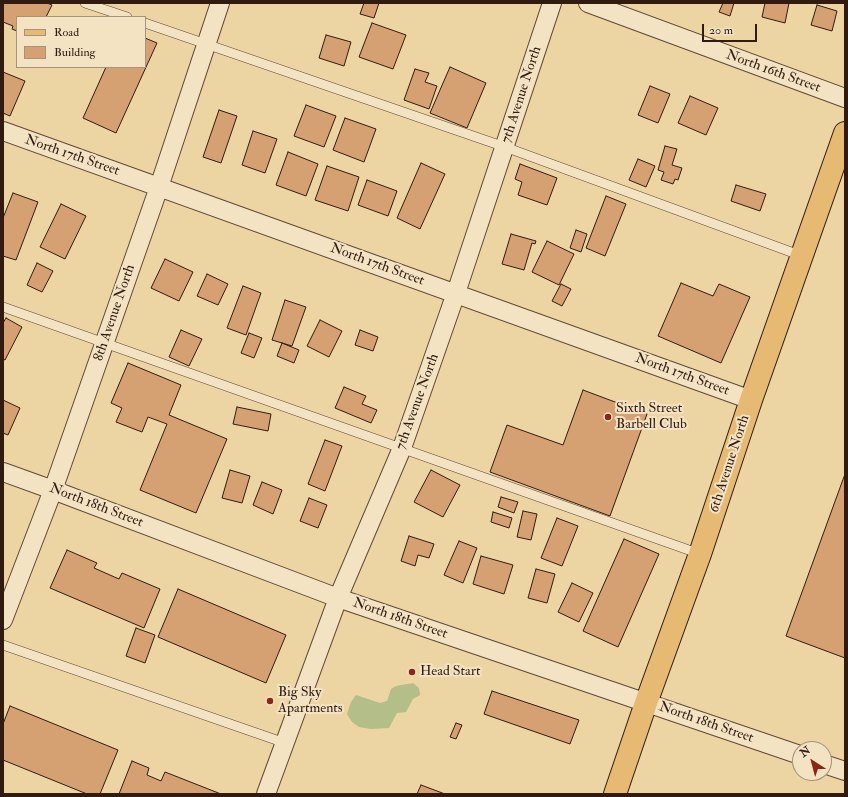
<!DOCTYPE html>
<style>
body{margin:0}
#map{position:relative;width:848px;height:797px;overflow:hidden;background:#ecd4a3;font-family:"IM FELL Double Pica",serif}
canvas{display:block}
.frame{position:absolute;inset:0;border:4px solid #311b10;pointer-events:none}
.legend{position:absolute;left:16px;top:16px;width:130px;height:52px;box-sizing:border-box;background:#f3e3c3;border:1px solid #a5937b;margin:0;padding:5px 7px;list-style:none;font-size:12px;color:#311b10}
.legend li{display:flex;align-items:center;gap:8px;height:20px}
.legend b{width:20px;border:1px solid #a5937b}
.north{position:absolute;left:792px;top:741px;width:40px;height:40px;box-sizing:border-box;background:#f3e3c3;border:1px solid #a5937b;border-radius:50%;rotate:324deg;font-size:11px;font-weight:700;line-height:16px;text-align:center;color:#311b10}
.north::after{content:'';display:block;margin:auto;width:14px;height:18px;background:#8f2418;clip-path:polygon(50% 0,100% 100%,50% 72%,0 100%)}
.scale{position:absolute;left:702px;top:24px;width:55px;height:18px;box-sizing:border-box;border:2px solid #311b10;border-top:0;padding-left:5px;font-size:12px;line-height:14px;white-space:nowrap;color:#311b10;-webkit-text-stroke:3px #f3e3c3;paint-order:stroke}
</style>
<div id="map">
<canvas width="848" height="797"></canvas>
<div class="frame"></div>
<ul class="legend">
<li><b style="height:5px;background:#e6ba72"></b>Road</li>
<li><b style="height:11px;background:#d5a072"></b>Building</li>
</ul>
<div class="north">N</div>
<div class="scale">20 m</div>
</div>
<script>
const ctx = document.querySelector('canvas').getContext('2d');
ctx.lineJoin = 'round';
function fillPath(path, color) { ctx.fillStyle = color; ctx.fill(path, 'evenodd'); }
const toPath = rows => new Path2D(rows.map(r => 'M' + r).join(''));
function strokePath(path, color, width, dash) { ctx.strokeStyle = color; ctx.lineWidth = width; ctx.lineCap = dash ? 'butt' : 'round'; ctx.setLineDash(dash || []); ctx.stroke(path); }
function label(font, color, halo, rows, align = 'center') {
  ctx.font = font + ' "IM FELL Double Pica",serif'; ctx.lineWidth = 4; ctx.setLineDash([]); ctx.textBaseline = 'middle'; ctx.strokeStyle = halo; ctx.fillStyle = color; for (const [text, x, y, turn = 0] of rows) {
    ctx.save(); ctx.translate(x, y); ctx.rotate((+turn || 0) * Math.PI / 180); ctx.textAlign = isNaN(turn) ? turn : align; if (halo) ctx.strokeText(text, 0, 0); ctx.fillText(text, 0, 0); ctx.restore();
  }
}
const green = toPath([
 [413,683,419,688,420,695,413,699,406,712,397,713,389,728,371,729,359,727,352,722,347,714,351,702,356,695,380,703,387,701,391,689,396,686]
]);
const building = toPath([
 [3,3,47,3,52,5,46,17,17,17,17,31,12,29,13,26,3,22,3,3],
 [364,3,379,3,374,18,360,14,364,3],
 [723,3,734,3,730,16,719,12,723,3],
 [765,3,789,3,785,23,762,17,765,3],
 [817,5,837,11,832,31,811,25,817,5],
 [372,23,406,35,393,69,359,57,372,23],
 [326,35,351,42,344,66,319,58,326,35],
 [145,38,157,43,116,133,83,118,106,67,145,67,145,38],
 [450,67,486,83,467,128,430,113,450,67],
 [415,69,429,73,425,82,437,86,429,109,404,100,415,69],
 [3,72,25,81,10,116,3,113,3,72],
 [650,86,670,94,658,123,638,115,650,86],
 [690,96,718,108,706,135,678,123,690,96],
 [306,105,336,116,324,147,294,136,306,105],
 [219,110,237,116,221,163,203,157,219,110],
 [345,118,376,129,364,162,333,150,345,118],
 [253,131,277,139,265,173,242,165,253,131],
 [665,146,677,149,672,165,682,168,678,180,675,179,673,184,661,180,664,172,658,170,665,146],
 [288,152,318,164,306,196,276,185,288,152],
 [638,159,655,166,646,187,629,180,638,159],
 [421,163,445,174,420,229,397,218,421,163],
 [520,164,557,178,547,205,518,195,522,182,515,179,520,164],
 [327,166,359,177,348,211,315,200,327,166],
 [367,180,397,191,388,216,358,205,367,180],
 [736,185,766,194,760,211,731,201,736,185],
 [13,193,38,202,16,260,3,256,3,218,13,193],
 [606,196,626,204,605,256,586,248,606,196],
 [61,204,86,216,65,259,40,247,61,204],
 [576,230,587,234,581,252,570,248,576,230],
 [511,234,536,241,535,244,532,243,524,270,502,264,511,234],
 [547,241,574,254,559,285,532,272,547,241],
 [165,259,193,272,179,301,151,288,165,259],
 [37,263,53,271,42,292,27,285,37,263],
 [207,274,228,284,218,305,197,296,207,274],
 [681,283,713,296,719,284,750,297,721,363,658,336,681,283],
 [561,284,571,289,562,306,552,301,561,284],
 [243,286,261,293,246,335,227,328,243,286],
 [285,300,306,307,292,346,272,340,285,300],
 [6,318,22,327,5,360,3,359,3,323,6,318],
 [320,320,342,331,329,357,307,346,320,320],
 [181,330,202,339,189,366,169,357,181,330],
 [360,330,378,337,373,351,355,345,360,330],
 [249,333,262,338,254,358,241,353,249,333],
 [282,343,299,350,294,363,277,356,282,343],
 [128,363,181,385,169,415,227,439,196,513,140,490,167,424,148,417,142,432,116,422,122,408,111,403,128,363],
 [344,387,366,396,362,404,377,410,371,423,335,408,344,387],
 [583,390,647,414,610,516,490,472,507,425,563,445,583,390],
 [3,400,20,408,8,435,3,433,3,400],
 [237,407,271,414,268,431,233,424,237,407],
 [325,440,342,446,325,491,308,484,325,440],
 [230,470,250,476,242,503,222,498,230,470],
 [431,470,460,485,443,517,414,502,431,470],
 [845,474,845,658,786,636,845,474],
 [262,482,282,490,273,514,253,505,262,482],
 [501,497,518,502,514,513,498,507,501,497],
 [309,498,327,505,318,528,300,521,309,498],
 [523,511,537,514,531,540,517,537,523,511],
 [493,512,512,518,509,528,491,522,493,512],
 [557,518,578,526,562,566,541,558,557,518],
 [409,536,434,544,429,558,418,555,415,566,401,561,409,536],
 [624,539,659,554,618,647,583,631,624,539],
 [459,541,477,548,463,583,444,575,459,541],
 [67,550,97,563,94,568,119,579,122,573,160,589,144,628,50,588,67,550],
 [481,556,513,565,504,594,473,584,481,556],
 [536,569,555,574,547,603,528,598,536,569],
 [572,583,593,593,579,622,558,612,572,583],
 [178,589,286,635,266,683,158,637,178,589],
 [136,628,155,635,145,663,126,656,136,628],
 [492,691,579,720,570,744,484,714,492,691],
 [10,706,118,750,100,794,87,794,3,760,3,724,10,706],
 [456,723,462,725,456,739,450,737,456,723],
 [132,761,149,768,147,775,161,781,165,772,221,794,119,794,132,761],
 [421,785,445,794,417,794,421,785]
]);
const service = toPath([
 [85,3,127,17],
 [145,23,505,147,802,256],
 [3,307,700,554],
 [3,645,285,743]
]);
const minor = toPath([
 [588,3,845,98],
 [3,131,751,400],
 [3,472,53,490,338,598,800,755],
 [3,620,53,490,159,187,220,3],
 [824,764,845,771],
 [266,794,338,598,402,448,456,293,552,3]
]);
const primary = toPath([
 [615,794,646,703,700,554,751,400,845,133]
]);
const markers = [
 [608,417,4,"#8f2418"],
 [412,672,4,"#8f2418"],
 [270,701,4,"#8f2418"]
];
const streetNames = [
 ["North 16th Street",773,72,20],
 ["7th Avenue North",522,95,-72],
 ["North 17th Street",72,156,19],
 ["North 17th Street",377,265,20],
 ["8th Avenue North",115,313,-71],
 ["North 17th Street",682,375,20],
 ["7th Avenue North",418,402,-70],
 ["6th Avenue North",730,464,-72],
 ["North 18th Street",96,506,21],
 ["North 18th Street",400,619,19],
 ["North 18th Street",706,723,19]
];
const poiNames = [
 ["Sixth Street",616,409],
 ["Barbell Club",616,425],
 ["Head Start",420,672],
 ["Big Sky",278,693],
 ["Apartments",278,709]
];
fillPath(green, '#b3be89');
fillPath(building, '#d5a072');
strokePath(building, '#311b10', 1);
strokePath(service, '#604935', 10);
strokePath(minor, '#604935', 20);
strokePath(primary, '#311b10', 24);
strokePath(service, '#f3e3c3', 9);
strokePath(minor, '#f3e3c3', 18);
strokePath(primary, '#e6ba72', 22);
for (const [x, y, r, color] of markers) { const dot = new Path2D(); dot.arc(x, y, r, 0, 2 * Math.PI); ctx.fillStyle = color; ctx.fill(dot); strokePath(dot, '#f3e3c3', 1.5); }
label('14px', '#311b10', '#f3e3c3', streetNames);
label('14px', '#311b10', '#f3e3c3', poiNames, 'left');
</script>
